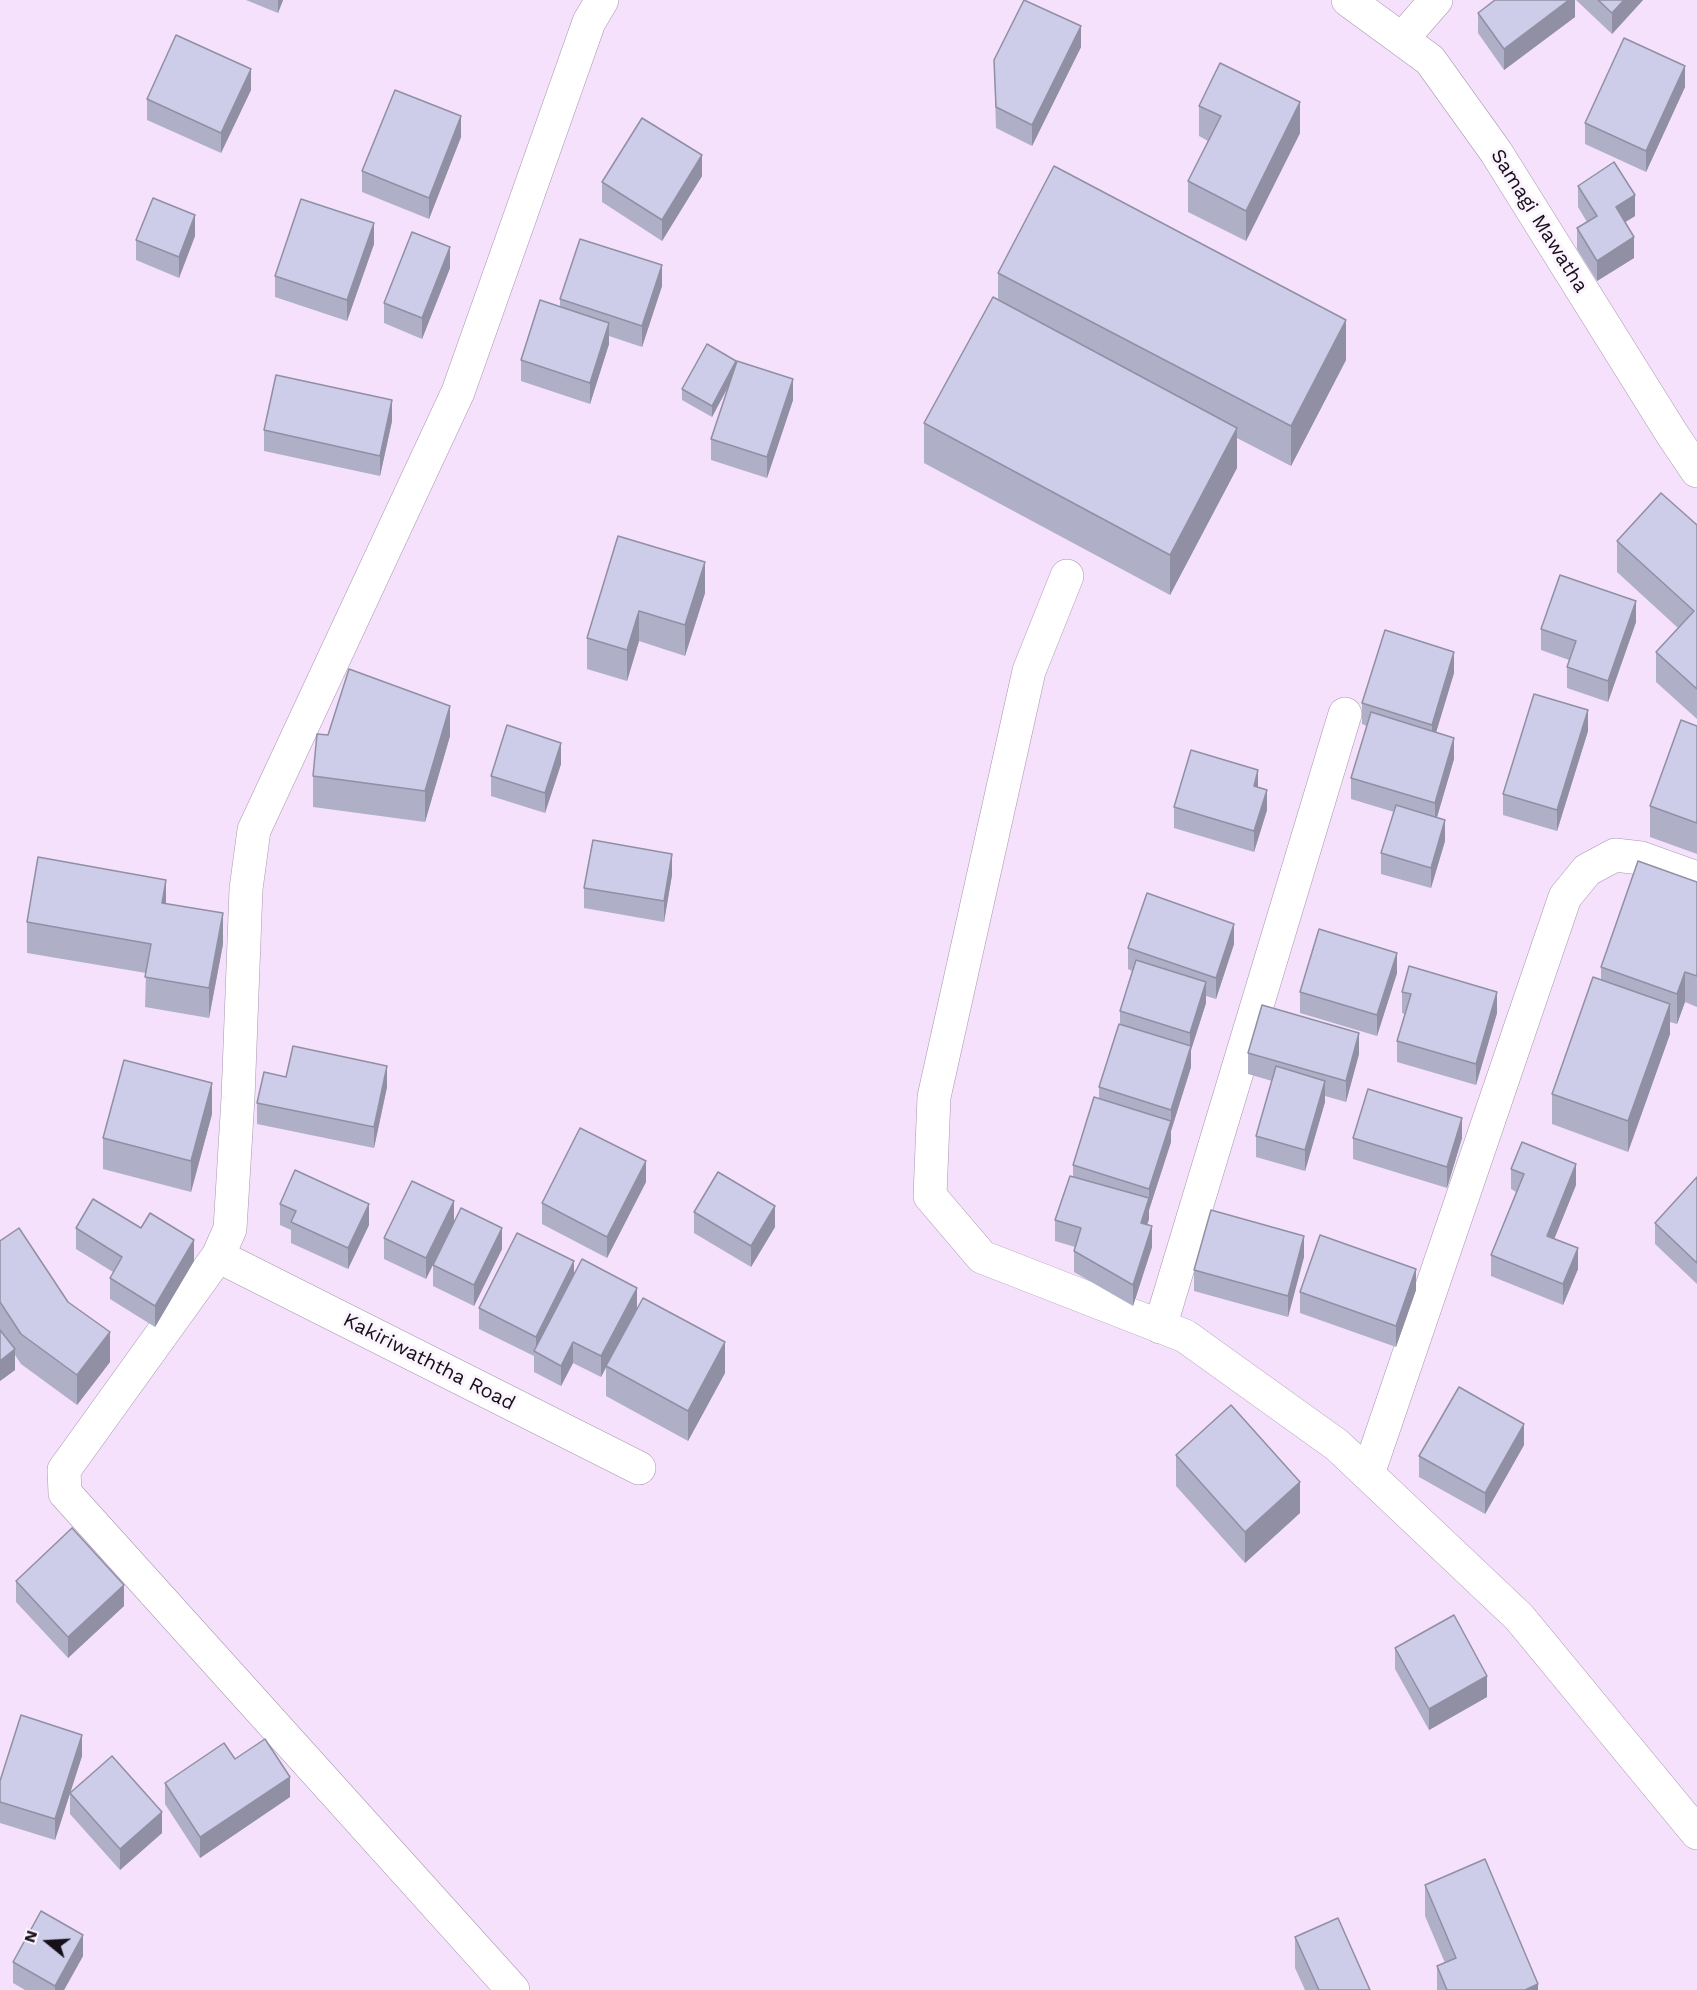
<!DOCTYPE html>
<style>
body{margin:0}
#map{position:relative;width:1697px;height:1990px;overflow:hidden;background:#f5e1fb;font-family:"Work Sans",sans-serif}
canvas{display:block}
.north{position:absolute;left:18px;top:1912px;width:60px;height:60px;-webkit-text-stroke:4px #fbf3fe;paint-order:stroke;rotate:288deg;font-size:16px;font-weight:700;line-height:24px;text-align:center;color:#171019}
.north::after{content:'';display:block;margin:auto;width:21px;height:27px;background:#171019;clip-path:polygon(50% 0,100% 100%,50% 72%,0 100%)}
</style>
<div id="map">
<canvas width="1697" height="1990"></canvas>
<div class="north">N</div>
</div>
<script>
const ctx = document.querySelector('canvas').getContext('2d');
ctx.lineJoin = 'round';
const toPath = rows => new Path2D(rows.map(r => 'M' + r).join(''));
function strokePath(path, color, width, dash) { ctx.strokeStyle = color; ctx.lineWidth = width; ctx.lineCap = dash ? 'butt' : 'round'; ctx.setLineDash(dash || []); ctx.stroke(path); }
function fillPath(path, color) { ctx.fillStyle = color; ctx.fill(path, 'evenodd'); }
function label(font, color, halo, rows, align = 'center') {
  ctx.font = font + ' "Work Sans",sans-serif'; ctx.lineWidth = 6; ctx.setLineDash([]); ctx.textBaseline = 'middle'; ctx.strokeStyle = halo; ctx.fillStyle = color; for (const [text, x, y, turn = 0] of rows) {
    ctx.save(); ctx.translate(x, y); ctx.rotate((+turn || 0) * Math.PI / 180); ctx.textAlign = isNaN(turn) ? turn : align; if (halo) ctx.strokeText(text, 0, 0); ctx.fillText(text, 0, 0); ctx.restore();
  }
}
const minor = toPath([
 [1348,0,1430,60,1496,152,1672,434,1697,471],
 [1402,39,1436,0],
 [1067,576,1029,671,934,1097,930,1196,982,1257,1185,1336,1337,1445,1519,1617,1697,1833],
 [218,1256,639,1468],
 [1160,1327,1345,714],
 [1368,1474,1565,897,1587,870,1615,855,1641,858,1697,878],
 [513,1990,65,1493,64,1470,218,1256,230,1229,238,1098,246,889,254,830,458,392,589,22,602,0]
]);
const wall = toPath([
 [246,0,283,0,278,13],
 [1575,0,1575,17,1504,70,1478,33,1478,13],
 [1576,0,1643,0,1612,34],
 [1081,47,1032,146,996,128,994,60],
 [1685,87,1646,172,1585,144,1585,123],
 [251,90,221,153,147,120,147,99],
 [1199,106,1300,133,1246,241,1188,212,1188,181,1208,141,1199,136],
 [461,137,429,219,362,192,362,171],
 [702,176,662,241,602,202,602,182],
 [1578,186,1635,216,1625,222,1634,258,1597,281,1577,249,1577,228,1587,222,1578,207],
 [195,236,179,278,136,260,136,240],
 [374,244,347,321,275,297,275,276],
 [450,268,422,339,384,323,384,303],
 [998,273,1346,360,1291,466,1237,438,1237,468,1170,595,924,463,924,423,998,300],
 [662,286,642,347,609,336,609,344,590,404,521,381,521,360,560,307,560,299],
 [707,344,793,400,767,478,711,460,711,439,728,387,712,417,682,400,682,389],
 [392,421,380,476,264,451,264,430],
 [1697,525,1697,719,1656,682,1656,652,1678,628,1617,572,1617,541],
 [618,536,705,593,685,656,639,641,627,681,587,669,587,638],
 [1636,622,1608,702,1567,688,1567,667,1569,660,1541,650,1541,629],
 [1454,673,1436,732,1454,759,1437,817,1445,841,1431,888,1381,874,1381,853,1394,812,1351,799,1351,778,1367,726,1362,724,1362,703],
 [1697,726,1697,854,1650,837,1650,806],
 [1588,731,1557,831,1503,815,1503,794],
 [450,736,425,822,313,807,313,776],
 [561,764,545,813,491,796,491,776],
 [1258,787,1267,810,1254,852,1174,828,1174,807],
 [672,875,664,922,584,908,584,888],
 [1697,882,1697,1007,1685,1002,1677,1024,1670,1022,1670,1034,1628,1152,1552,1124,1552,1094,1601,979,1601,967],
 [166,903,223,944,209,1018,145,1007,146,973,27,953,27,922],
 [1234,944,1216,999,1206,996,1206,1003,1191,1050,1191,1067,1171,1131,1171,1142,1149,1210,1149,1219,1147,1225,1152,1247,1133,1306,1074,1272,1074,1251,1075,1247,1055,1241,1055,1220,1073,1177,1073,1165,1099,1098,1099,1087,1120,1024,1120,1011,1132,971,1128,969,1128,948],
 [1397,973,1377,1036,1300,1013,1300,992],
 [1402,992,1497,1013,1476,1085,1397,1062,1397,1041,1405,1014,1402,1013],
 [1248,1053,1359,1054,1346,1102,1325,1096,1325,1102,1305,1171,1256,1157,1256,1136,1272,1081,1248,1074],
 [286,1077,387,1087,374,1148,257,1124,257,1103],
 [212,1114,191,1192,103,1169,103,1138],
 [1353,1138,1462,1138,1447,1188,1353,1159],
 [1511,1169,1576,1185,1554,1239,1578,1269,1563,1305,1491,1276,1491,1255,1516,1192,1511,1189],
 [1697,1177,1697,1284,1655,1244,1655,1223],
 [646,1182,607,1258,542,1224,542,1203],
 [280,1204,369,1225,348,1269,291,1243,291,1230,280,1225],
 [694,1212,775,1227,751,1267,694,1233],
 [454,1222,426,1279,384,1259,384,1238],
 [76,1228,194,1261,155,1327,110,1299,110,1278,113,1272,76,1249],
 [0,1241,68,1302,110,1362,77,1405,21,1364,15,1355,15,1370,0,1381],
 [502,1249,474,1306,433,1286,433,1265],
 [1304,1257,1288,1317,1194,1291,1194,1270],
 [574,1275,637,1309,725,1373,688,1441,606,1396,606,1367,601,1377,573,1363,561,1386,534,1372,534,1356,479,1329,479,1308],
 [1416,1290,1396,1347,1300,1313,1300,1292],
 [1524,1445,1485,1514,1419,1477,1419,1456],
 [1176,1455,1300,1513,1245,1563,1176,1486],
 [16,1581,124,1606,68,1658,16,1602],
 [1395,1648,1487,1697,1429,1730,1395,1669],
 [82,1756,55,1840,0,1823,0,1781],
 [235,1759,290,1797,200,1858,165,1804,165,1783],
 [70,1793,162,1833,120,1870,70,1814],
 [1425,1885,1538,1990,1437,1990,1437,1966,1445,1963,1425,1916],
 [1295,1937,1370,1990,1305,1990,1295,1968],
 [83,1956,64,1990,25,1990,13,1983,13,1962]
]);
const shadedWall = toPath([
 [278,0,283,0,278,13],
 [1569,0,1575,0,1575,17,1504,70,1504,49],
 [1624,0,1643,0,1612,34,1612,13],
 [1081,26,1081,47,1032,146,1032,125],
 [1685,66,1685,87,1646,172,1646,151],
 [251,69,251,90,221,153,221,133],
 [1300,102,1300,133,1246,241,1246,211],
 [461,116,461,137,429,219,429,198],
 [702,155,702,176,662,241,662,220],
 [1635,195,1635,216,1616,228,1616,207],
 [195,215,195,236,179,278,179,257],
 [374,223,374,244,347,321,347,300],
 [1634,237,1634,258,1597,281,1597,261],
 [450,247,450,268,422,339,422,318],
 [662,265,662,286,642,347,642,326],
 [1346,320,1346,360,1291,466,1291,426],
 [609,323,609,344,590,404,590,383],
 [736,361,736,372,712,417,712,406],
 [793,379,793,400,767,478,767,457],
 [392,400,392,421,380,476,380,456],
 [1237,428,1237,468,1170,595,1170,555],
 [705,562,705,593,685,656,685,625],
 [1636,601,1636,622,1608,702,1608,681],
 [639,611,639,641,627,681,627,650],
 [1454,652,1454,673,1432,746,1432,725],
 [450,706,450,736,425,822,425,791],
 [1588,710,1588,731,1557,831,1557,810],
 [1454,738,1454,759,1435,824,1435,803],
 [561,743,561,764,545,813,545,793],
 [1258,770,1258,791,1254,786],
 [1267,790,1267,810,1254,852,1254,831],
 [1445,820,1445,841,1431,888,1431,868],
 [672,854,672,875,664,922,664,901],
 [166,880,166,911,162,903],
 [223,913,223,944,209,1018,209,988],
 [1234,924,1234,944,1216,999,1216,978],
 [1397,953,1397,973,1377,1036,1377,1015],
 [1685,972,1685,1002,1677,1024,1677,994],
 [1206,982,1206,1003,1191,1050,1191,1067,1171,1131,1171,1142,1149,1210,1149,1189,1171,1121,1171,1110,1190,1050,1190,1033],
 [1497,992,1497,1013,1476,1085,1476,1064],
 [1670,1004,1670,1034,1628,1152,1628,1121],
 [1359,1033,1359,1054,1346,1102,1346,1081],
 [387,1066,387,1087,374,1148,374,1127],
 [1325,1081,1325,1102,1305,1171,1305,1150],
 [212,1083,212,1114,191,1192,191,1161],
 [1462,1118,1462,1138,1447,1188,1447,1167],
 [646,1161,646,1182,607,1258,607,1237],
 [1576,1164,1576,1185,1547,1257,1547,1236],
 [1149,1198,1149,1219,1141,1244,1141,1223],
 [454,1201,454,1222,426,1279,426,1258],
 [369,1204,369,1225,348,1269,348,1248],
 [775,1206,775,1227,751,1267,751,1246],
 [1152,1226,1152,1247,1133,1306,1133,1285],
 [502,1228,502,1249,474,1306,474,1285],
 [1304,1236,1304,1257,1288,1317,1288,1296],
 [194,1240,194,1261,155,1327,155,1306],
 [1578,1248,1578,1269,1563,1305,1563,1284],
 [574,1261,574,1282,536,1352,536,1337],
 [1416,1269,1416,1290,1396,1347,1396,1326],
 [637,1288,637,1309,601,1377,601,1356],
 [110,1332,110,1362,77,1405,77,1375],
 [573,1342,573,1363,561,1386,561,1366],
 [725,1342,725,1373,688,1441,688,1411],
 [15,1349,15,1370,0,1381,0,1361],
 [1524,1424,1524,1445,1485,1514,1485,1493],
 [1300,1482,1300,1513,1245,1563,1245,1532],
 [124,1585,124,1606,68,1658,68,1637],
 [1487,1676,1487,1697,1429,1730,1429,1709],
 [82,1735,82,1756,55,1840,55,1819],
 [290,1777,290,1797,200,1858,200,1837],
 [162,1812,162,1833,120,1870,120,1849],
 [83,1935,83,1956,64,1990,55,1990,55,1986],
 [1538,1984,1538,1990,1525,1990]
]);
const building = toPath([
 [1024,0,1081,26,1032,125,996,107,994,60,1024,0],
 [1495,0,1569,0,1504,49,1478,13,1495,0],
 [1598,0,1624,0,1612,13,1598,0],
 [176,35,251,69,221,133,147,99,176,35],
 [1624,38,1685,66,1646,151,1585,123,1624,38],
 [1220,63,1300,102,1246,211,1188,181,1221,116,1199,106,1220,63],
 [395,90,461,116,429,198,362,171,395,90],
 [642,118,702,155,662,220,602,182,642,118],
 [1614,162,1635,195,1616,207,1634,237,1597,261,1577,228,1597,216,1578,186,1614,162],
 [1054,166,1346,320,1291,426,998,273,1054,166],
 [153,198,195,215,179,257,136,240,153,198],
 [301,199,374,223,347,300,275,276,301,199],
 [412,232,450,247,422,318,384,303,412,232],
 [580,239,662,265,642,326,560,299,580,239],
 [993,297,1237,428,1170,555,924,423,993,297],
 [540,300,609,323,590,383,521,360,540,300],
 [707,344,736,361,712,406,682,389,707,344],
 [737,361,793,379,767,457,711,439,737,361],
 [276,375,392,400,380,456,264,430,276,375],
 [1661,493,1697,525,1697,689,1656,652,1694,611,1617,541,1661,493],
 [618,536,705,562,685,625,639,611,627,650,587,638,618,536],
 [1560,575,1636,601,1608,681,1567,667,1576,641,1541,629,1560,575],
 [1385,630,1454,652,1432,725,1362,703,1385,630],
 [349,669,450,706,425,791,313,776,317,734,328,735,349,669],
 [1534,694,1588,710,1557,810,1503,794,1534,694],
 [1371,712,1454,738,1435,803,1351,778,1371,712],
 [1681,720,1697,726,1697,823,1650,806,1681,720],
 [507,725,561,743,545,793,491,776,507,725],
 [1191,750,1258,770,1254,786,1267,790,1254,831,1174,807,1191,750],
 [1396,805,1445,820,1431,868,1381,853,1396,805],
 [593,840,672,854,664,901,584,888,593,840],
 [38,857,166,880,162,903,223,913,209,988,145,977,151,944,27,922,38,857],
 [1638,861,1697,882,1697,976,1685,972,1677,994,1601,967,1638,861],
 [1147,893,1234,924,1216,978,1128,948,1147,893],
 [1319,929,1397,953,1377,1015,1300,992,1319,929],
 [1136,960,1206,982,1190,1033,1120,1011,1136,960],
 [1409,966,1497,992,1476,1064,1397,1041,1411,994,1402,992,1409,966],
 [1593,977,1670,1004,1628,1121,1552,1094,1593,977],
 [1262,1005,1359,1033,1346,1081,1248,1053,1262,1005],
 [1119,1024,1191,1046,1171,1110,1099,1087,1119,1024],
 [293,1046,387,1066,374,1127,257,1103,264,1072,286,1077,293,1046],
 [124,1060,212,1083,191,1161,103,1138,124,1060],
 [1276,1066,1325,1081,1305,1150,1256,1136,1276,1066],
 [1368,1089,1462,1118,1447,1167,1353,1138,1368,1089],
 [1094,1097,1171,1121,1149,1189,1073,1165,1094,1097],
 [580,1128,646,1161,607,1237,542,1203,580,1128],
 [1522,1142,1576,1164,1547,1236,1578,1248,1563,1284,1491,1255,1524,1174,1511,1169,1522,1142],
 [295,1170,369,1204,348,1248,291,1222,296,1211,280,1204,295,1170],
 [718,1172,775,1206,751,1246,694,1212,718,1172],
 [1070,1176,1149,1198,1141,1223,1152,1226,1133,1285,1074,1251,1081,1228,1055,1220,1070,1176],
 [1697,1177,1697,1263,1655,1223,1697,1177],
 [412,1181,454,1201,426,1258,384,1238,412,1181],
 [93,1199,141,1228,150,1213,194,1240,155,1306,110,1278,122,1257,76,1228,93,1199],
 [461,1208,502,1228,474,1285,433,1265,461,1208],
 [1211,1210,1304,1236,1288,1296,1194,1270,1211,1210],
 [19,1228,68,1302,110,1332,77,1375,21,1334,0,1302,0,1241,19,1228],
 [517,1233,574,1261,536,1337,479,1308,517,1233],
 [1320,1235,1416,1269,1396,1326,1300,1292,1320,1235],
 [582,1259,637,1288,601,1356,573,1342,561,1366,534,1351,582,1259],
 [643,1298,725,1342,688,1411,606,1366,643,1298],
 [0,1330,15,1349,0,1361,0,1330],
 [1459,1387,1524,1424,1485,1493,1419,1456,1459,1387],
 [1231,1405,1300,1482,1245,1532,1176,1455,1231,1405],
 [72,1528,124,1585,68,1637,16,1581,72,1528],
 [1454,1615,1487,1676,1429,1709,1395,1648,1454,1615],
 [21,1715,82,1735,55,1819,0,1802,0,1781,21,1715],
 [265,1739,290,1777,200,1837,165,1783,224,1743,235,1759,265,1739],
 [112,1756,162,1812,120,1849,70,1793,112,1756],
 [1485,1859,1538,1984,1525,1990,1447,1990,1437,1966,1456,1958,1425,1885,1485,1859],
 [41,1911,83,1935,55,1986,13,1962,41,1911],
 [1338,1918,1370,1990,1319,1990,1295,1937,1338,1918]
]);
const streetNames = [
 ["Samagi Mawatha",1539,221,58],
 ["Kakiriwaththa Road",429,1362,27]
];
strokePath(minor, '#a896ae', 34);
strokePath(minor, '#fff', 33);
fillPath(wall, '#b0afc8');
fillPath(shadedWall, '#908fa3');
fillPath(building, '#cdcce9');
strokePath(building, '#908fa3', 1.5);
label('20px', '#171019', '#fbf3fe', streetNames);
</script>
